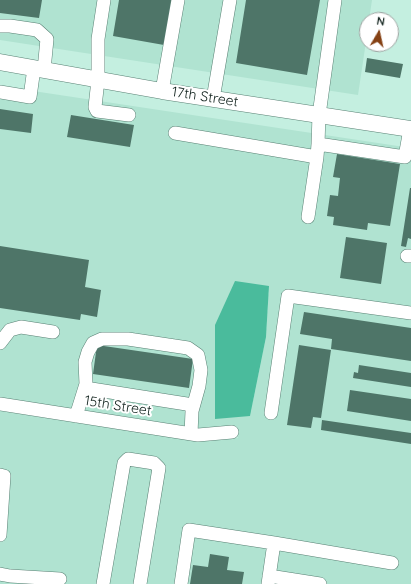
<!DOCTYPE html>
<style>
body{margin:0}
#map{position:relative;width:411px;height:584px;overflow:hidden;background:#c4efe0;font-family:Quicksand,sans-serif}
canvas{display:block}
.north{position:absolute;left:359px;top:12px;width:40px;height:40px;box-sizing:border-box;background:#fff;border:1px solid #9fa5a3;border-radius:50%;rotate:9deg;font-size:11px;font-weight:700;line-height:16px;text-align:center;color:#0e1f1a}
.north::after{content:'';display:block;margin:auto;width:14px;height:18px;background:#854114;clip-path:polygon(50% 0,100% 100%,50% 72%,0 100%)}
</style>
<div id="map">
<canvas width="411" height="584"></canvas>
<div class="north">N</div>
</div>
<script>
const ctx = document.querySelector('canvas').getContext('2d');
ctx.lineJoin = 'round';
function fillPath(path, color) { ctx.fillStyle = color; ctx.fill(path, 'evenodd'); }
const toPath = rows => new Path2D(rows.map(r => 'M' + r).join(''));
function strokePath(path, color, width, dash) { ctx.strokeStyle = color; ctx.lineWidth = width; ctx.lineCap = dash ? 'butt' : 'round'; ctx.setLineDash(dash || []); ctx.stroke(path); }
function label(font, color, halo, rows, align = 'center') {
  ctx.font = font + ' Quicksand,sans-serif'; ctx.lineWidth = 4; ctx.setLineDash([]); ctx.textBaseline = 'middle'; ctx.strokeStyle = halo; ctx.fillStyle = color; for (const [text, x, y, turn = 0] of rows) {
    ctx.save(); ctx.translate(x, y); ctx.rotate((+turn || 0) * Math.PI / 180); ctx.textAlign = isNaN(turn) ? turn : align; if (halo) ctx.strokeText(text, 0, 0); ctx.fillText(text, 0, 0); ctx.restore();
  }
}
const built = toPath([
 [0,0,372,0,369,20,367,20,367,35,358,95,0,40],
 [0,86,411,148,411,584,0,584,0,411,197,441,238,438,237,426,199,428,0,398],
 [269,286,266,337,250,416]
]);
const water = toPath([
 [235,281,269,286,266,337,250,416,215,419,215,325]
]);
const building = toPath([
 [0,0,42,0,39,18,0,13],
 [119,0,172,0,164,45,113,36],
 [246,0,320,0,307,75,236,63],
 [367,58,403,64,400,78,365,72],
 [0,109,33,114,31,133,0,129],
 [71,115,134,125,130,147,67,137],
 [337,154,400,164,390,226,368,223,367,230,333,225,334,217,327,216,330,195,338,196,340,178,333,177],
 [410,188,411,188,411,239,408,238,406,247,401,246],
 [346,237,387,243,381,284,340,278],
 [0,246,89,260,85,287,101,290,97,317,81,314,80,320,0,308],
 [304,312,411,328,411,361,331,349,332,339,300,334],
 [97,345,193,359,189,388,93,374],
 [299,345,331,350,321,418,313,417,311,428,287,425],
 [359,365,411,373,411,387,353,378,354,372,358,373],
 [350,390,411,399,411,421,347,411],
 [322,420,411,433,411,444,321,430],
 [210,554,229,557,227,570,244,572,242,584,190,584,193,565,208,567]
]);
const minor = toPath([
 [104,0,98,39,98,80,95,107,97,111,129,115],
 [335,0,319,115,318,144,405,157,410,129],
 [0,26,10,26,37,30,47,39,44,70],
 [162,91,178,0],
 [0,92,30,97,34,68],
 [213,99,230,0],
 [175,133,317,157,318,144],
 [308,217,317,157],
 [407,256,411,256],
 [0,343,10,330,21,327,53,332],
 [85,388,193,405],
 [0,404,198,435,232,432],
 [271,413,288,296,411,313],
 [76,416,86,384,85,362,88,352,93,343,102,339,128,339,188,348,198,355,201,370,199,386,192,411,191,434],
 [0,475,4,476,0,535],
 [0,574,10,576,60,579],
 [269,576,320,584],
 [103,584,124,463,128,459,154,463,159,468,140,584],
 [181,584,189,530,274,543],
 [268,584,274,543,392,563]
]);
const major = toPath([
 [0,62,162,91,411,129]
]);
const streetNames = [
 ["17th Street",205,97,9],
 ["15th Street",118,406,9]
];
fillPath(built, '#b0e3d1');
fillPath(water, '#4abb9c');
fillPath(building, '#4e7568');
strokePath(minor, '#598174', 14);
strokePath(major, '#598174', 17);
strokePath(minor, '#fff', 13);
strokePath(major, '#fff', 16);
label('14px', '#0e1f1a', '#fff', streetNames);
</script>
